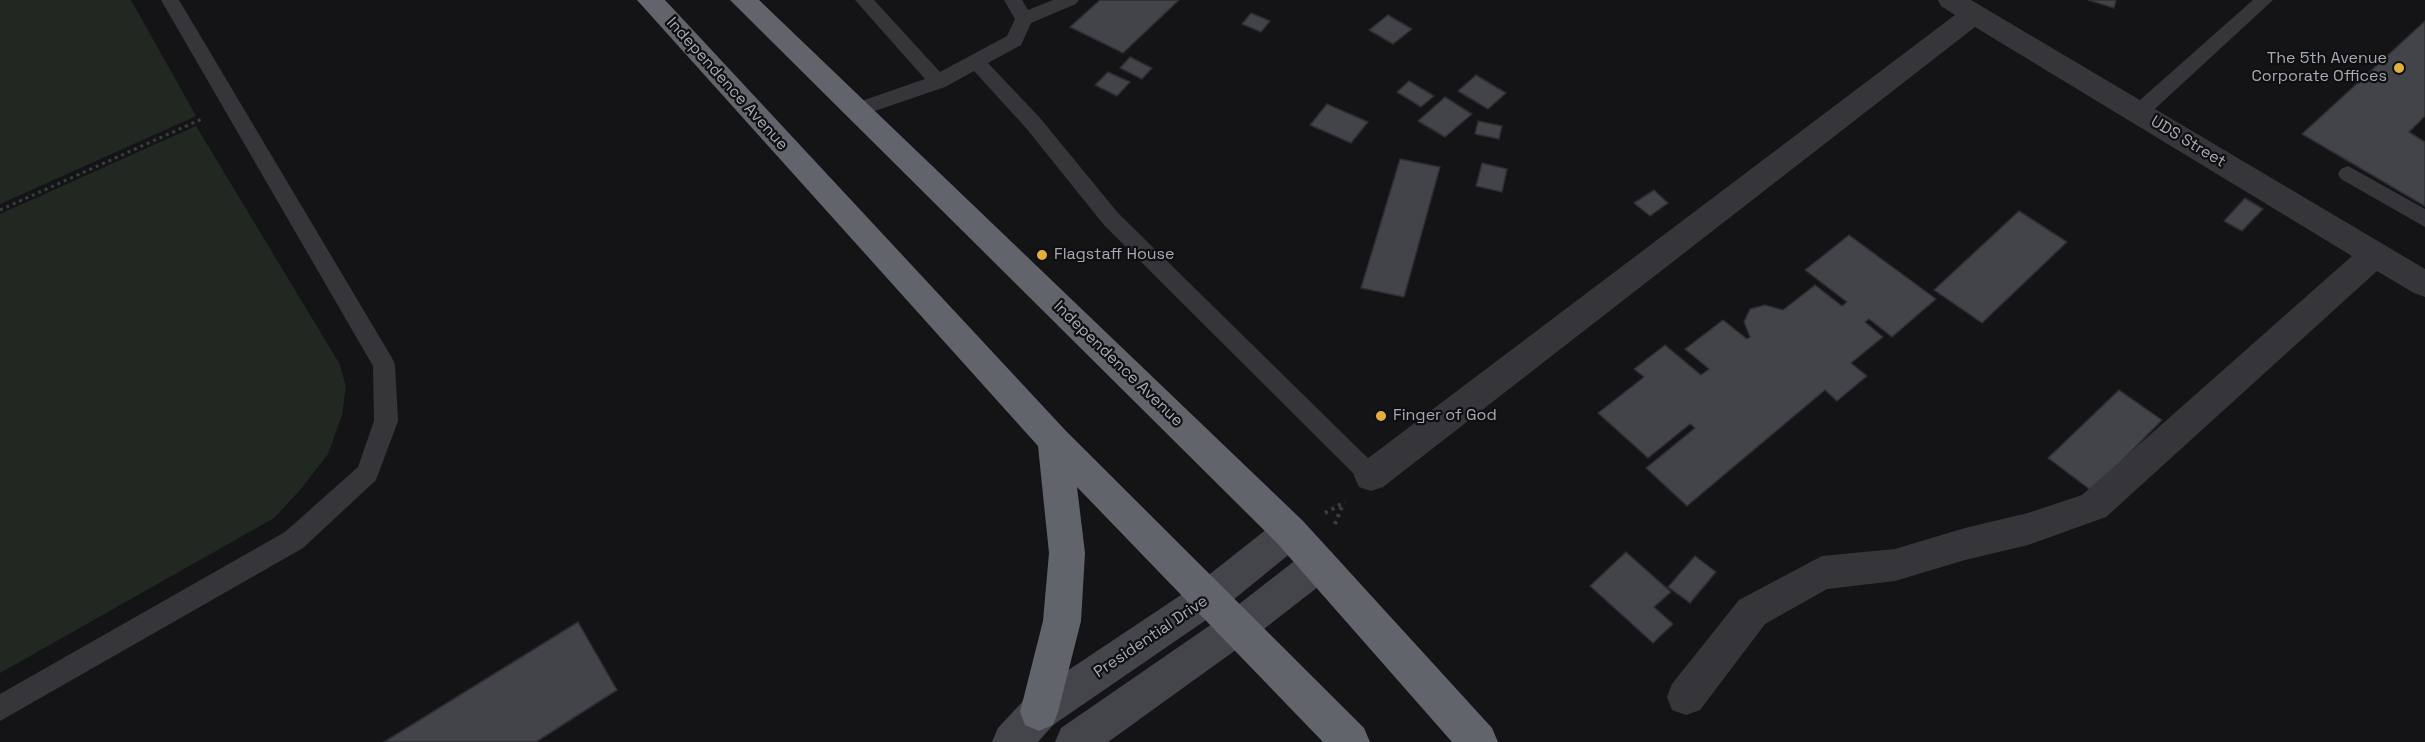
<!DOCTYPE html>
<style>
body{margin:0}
canvas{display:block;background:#141416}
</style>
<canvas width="2425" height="742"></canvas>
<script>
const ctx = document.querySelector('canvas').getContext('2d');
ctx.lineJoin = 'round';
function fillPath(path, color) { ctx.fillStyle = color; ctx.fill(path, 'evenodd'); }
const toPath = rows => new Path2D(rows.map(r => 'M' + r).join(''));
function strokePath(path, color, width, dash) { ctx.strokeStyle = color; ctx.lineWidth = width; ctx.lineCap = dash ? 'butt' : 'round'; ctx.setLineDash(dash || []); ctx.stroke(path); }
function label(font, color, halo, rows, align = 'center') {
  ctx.font = font + ' "Space Grotesk",sans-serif'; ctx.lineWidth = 4.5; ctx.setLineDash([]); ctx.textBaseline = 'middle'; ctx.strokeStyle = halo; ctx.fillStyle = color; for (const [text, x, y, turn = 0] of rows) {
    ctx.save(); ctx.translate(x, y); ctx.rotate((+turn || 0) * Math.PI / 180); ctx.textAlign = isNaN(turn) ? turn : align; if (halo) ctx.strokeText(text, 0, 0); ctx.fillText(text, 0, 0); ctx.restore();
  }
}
const green = toPath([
 [0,0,131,0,196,116,0,204],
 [196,126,339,363,346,386,342,415,328,454,300,490,274,518,0,673,0,214]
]);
const building = toPath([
 [1100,0,1179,0,1123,53,1070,27,1100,0],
 [2088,0,2116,0,2114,8,2088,0],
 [1251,13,1270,21,1261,32,1242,24,1251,13],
 [1388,15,1412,29,1393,44,1369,30,1388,15],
 [2425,21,2425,116,2409,132,2425,142,2425,206,2302,134,2425,21],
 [1130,57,1152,68,1142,79,1120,68,1130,57],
 [1108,72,1130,82,1117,96,1095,85,1108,72],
 [1476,75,1506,93,1488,109,1458,91,1476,75],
 [1409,81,1434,96,1421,107,1397,92,1409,81],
 [1445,97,1472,114,1445,137,1418,121,1445,97],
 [1327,104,1368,122,1351,143,1310,125,1327,104],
 [1478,121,1502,126,1499,139,1475,134,1478,121],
 [1400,159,1440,167,1404,297,1361,288,1400,159],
 [1482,163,1507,169,1502,192,1476,186,1482,163],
 [1654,190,1668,203,1650,216,1634,203,1654,190],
 [2245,198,2263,209,2242,231,2224,221,2245,198],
 [2019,211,2067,242,1982,323,1934,290,2019,211],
 [1849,235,1936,299,1892,337,1869,319,1865,322,1883,337,1851,363,1867,376,1837,401,1825,390,1687,506,1646,468,1695,428,1690,424,1648,458,1598,413,1644,377,1634,369,1665,345,1701,375,1709,369,1685,349,1723,320,1747,339,1750,337,1744,322,1750,309,1765,305,1783,310,1815,285,1842,306,1847,302,1805,270,1849,235],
 [2119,390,2162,420,2092,491,2048,458,2119,390],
 [1626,552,1671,592,1654,607,1673,624,1653,643,1590,586,1626,552],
 [1695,556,1716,572,1690,603,1668,587,1695,556],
 [578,622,617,690,536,742,384,742,578,622]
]);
const pathFar1 = toPath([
 [0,210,204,118]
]);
const path = toPath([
 [1325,513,1345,502],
 [1335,524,1343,504]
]);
const lane = toPath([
 [161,0,179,0,392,358,395,365,398,421,376,480,303,548,0,721,0,694,285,532,358,467,374,421,373,366,161,0],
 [855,0,874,0,940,72,1007,36,1015,19,1004,0,1022,0,1028,10,1053,0,1079,0,1076,4,1031,23,1021,45,988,63,1040,118,1118,213,1379,469,1383,476,1379,483,1371,486,1363,483,1104,225,1026,128,974,71,945,87,857,117,850,115,847,110,850,105,925,79,855,0],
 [2253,0,2273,0,2145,118,2138,120,2131,118,2128,113,2131,108,2253,0],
 [2348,166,2425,209,2425,227,2341,179,2338,174,2341,169,2348,166]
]);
const street = toPath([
 [1938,0,1971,0,2425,269,2425,297,2414,293,2377,271,2106,517,2028,545,1965,560,1895,581,1827,589,1765,624,1700,710,1686,715,1672,710,1667,697,1672,684,1739,600,1822,556,1895,549,1965,528,2028,513,2082,495,2352,256,1975,27,1383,487,1371,491,1359,487,1354,476,1359,465,1955,15,1941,6,1938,0]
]);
const secondary = toPath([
 [1290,516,1303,521,1308,532,1303,543,1222,609,1053,725,1038,742,992,742,998,728,1025,699,1196,585,1277,521,1290,516],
 [1319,548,1332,552,1337,564,1332,576,1251,639,1108,742,1055,742,1061,728,1225,615,1306,552,1319,548]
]);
const highway = toPath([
 [637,0,665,0,1066,431,1364,728,1370,742,1323,742,1077,487,1085,553,1081,621,1058,712,1053,725,1039,731,1025,725,1020,712,1043,621,1049,553,1038,446,637,0],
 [730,0,759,0,1303,521,1492,728,1498,742,1452,742,1277,543,730,0]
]);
const markers = [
 [2399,68,6,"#e3b03f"],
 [1042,255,6,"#e3b03f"],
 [1381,416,6,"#e3b03f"]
];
const poiNames = [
 ["The 5th Avenue",2387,59,"right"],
 ["Corporate Offices",2387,77,"right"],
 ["Flagstaff House",1054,255],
 ["Finger of God",1393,416]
];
const streetNames = [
 ["Independence Avenue",727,84,48],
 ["UDS Street",2188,142,31],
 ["Independence Avenue",1118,364,44],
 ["Presidential Drive",1151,637,-34]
];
fillPath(green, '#212822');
fillPath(building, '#434449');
strokePath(building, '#2e2e32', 1.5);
strokePath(pathFar1, '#3c3d41', 3, [3, 4]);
strokePath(path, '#3c3d41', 4, [3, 4.5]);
fillPath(lane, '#36363a');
fillPath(street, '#36363a');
fillPath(secondary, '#44454a');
fillPath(highway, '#62646b');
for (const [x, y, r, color] of markers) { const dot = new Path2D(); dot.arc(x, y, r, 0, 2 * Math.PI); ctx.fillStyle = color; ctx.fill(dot); strokePath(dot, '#0f0f11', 2); }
label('16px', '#a7abb5', '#0f0f11', poiNames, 'left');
label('16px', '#a7abb5', '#0f0f11', streetNames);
</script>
